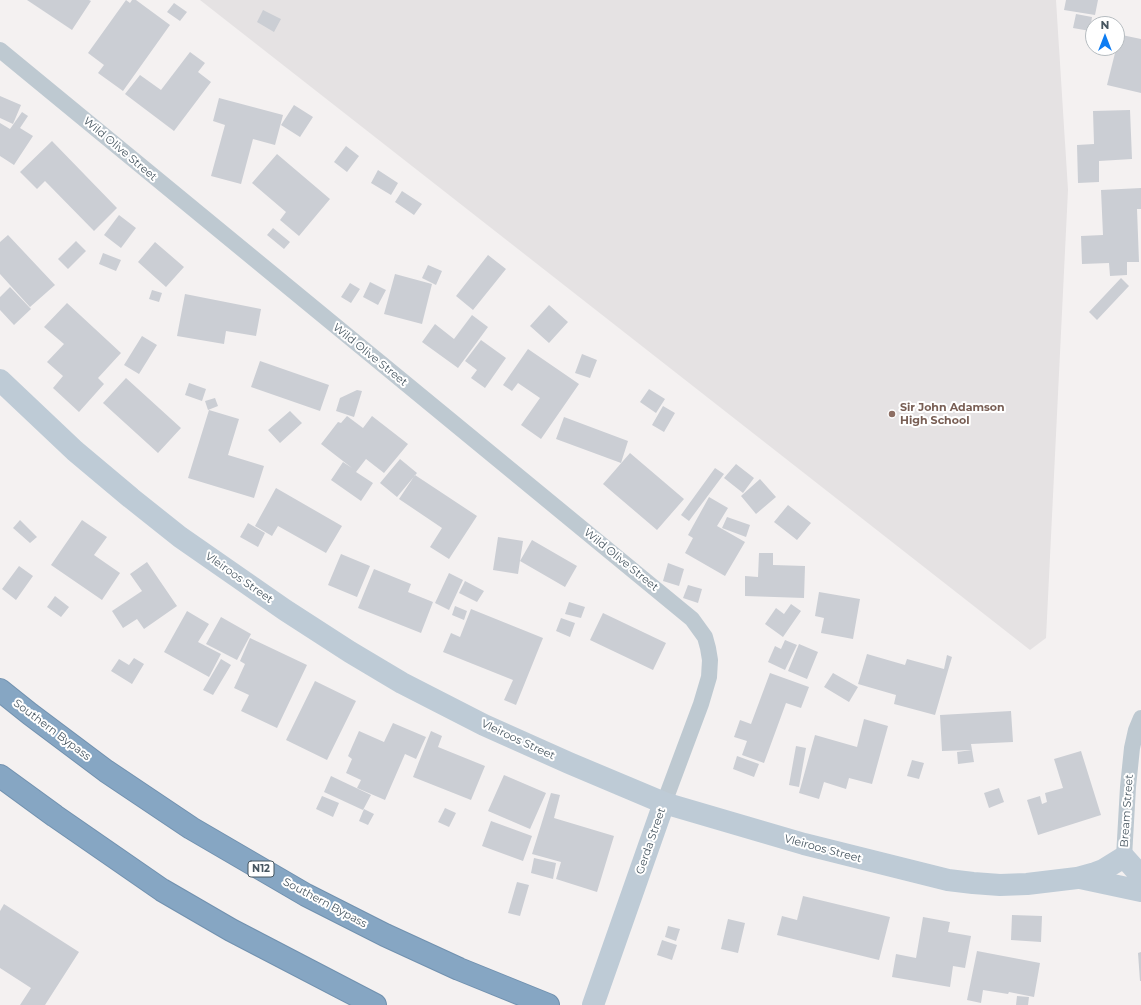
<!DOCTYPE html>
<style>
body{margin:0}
#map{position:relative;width:1141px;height:1005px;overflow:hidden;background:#f4f1f1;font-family:Montserrat,sans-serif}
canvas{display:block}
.north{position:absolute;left:1085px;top:16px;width:40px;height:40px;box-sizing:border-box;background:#fff;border:1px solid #b5bbbf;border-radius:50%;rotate:0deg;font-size:11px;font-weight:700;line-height:16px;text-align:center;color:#475660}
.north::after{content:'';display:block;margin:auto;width:14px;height:18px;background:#0d7cf2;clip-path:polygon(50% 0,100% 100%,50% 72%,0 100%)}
</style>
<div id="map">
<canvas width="1141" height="1005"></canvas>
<div class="north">N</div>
</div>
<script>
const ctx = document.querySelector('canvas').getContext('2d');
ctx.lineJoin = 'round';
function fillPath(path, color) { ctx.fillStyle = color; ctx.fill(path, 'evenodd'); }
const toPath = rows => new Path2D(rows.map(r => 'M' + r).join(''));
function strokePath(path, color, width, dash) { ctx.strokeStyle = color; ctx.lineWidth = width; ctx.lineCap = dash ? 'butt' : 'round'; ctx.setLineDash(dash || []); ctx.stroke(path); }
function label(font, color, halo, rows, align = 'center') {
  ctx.font = font + ' Montserrat,sans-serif'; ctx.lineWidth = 4; ctx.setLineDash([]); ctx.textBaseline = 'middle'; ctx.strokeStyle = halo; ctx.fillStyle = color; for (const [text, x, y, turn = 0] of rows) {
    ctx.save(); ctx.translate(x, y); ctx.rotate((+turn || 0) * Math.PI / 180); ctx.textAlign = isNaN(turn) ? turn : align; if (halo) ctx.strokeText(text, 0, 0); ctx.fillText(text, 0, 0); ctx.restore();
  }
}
const education = toPath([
 [200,0,1056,0,1068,190,1046,638,1030,650]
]);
const building = toPath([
 [27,0,89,0,91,1,72,30],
 [126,0,130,3,132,0,136,0,170,25,123,91,98,73,104,65,88,53],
 [1066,0,1098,0,1095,15,1064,10],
 [174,3,187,12,180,21,167,12],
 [263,10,281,19,274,32,257,22],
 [1076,14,1092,17,1090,31,1073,28],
 [1117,34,1141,39,1141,93,1107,85,1115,53,1107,51,1107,48,1117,48],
 [190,52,205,63,198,72,211,82,174,131,125,94,140,75,161,90],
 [0,96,21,105,13,124,0,118],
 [219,98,283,115,275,145,253,139,241,184,211,176,225,125,213,121],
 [294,105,313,117,300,137,281,125],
 [1130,110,1132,159,1099,161,1099,182,1078,183,1077,145,1094,144,1093,111],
 [22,112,28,116,20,128,33,136,14,165,0,156,0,123,10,129],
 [52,141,117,208,94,231,45,181,37,189,20,172],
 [346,146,359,156,347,172,334,162],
 [277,154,330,199,299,236,280,220,286,212,252,183],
 [378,170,398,183,391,195,371,183],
 [1141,188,1141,209,1137,209,1139,262,1127,262,1127,275,1110,276,1109,263,1082,264,1081,236,1103,235,1101,190],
 [402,191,422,204,414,215,395,202],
 [119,215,136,228,121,248,104,235],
 [273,228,290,242,284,249,267,235],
 [8,235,55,285,30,307,0,274,0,242],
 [76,241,86,251,68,269,58,259],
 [155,242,184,267,166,287,138,262],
 [103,253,121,260,116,271,99,264],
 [488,255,506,269,473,310,456,296],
 [428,265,442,271,436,285,422,278],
 [395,274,432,284,422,324,384,314],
 [1121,278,1129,286,1097,320,1089,312],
 [370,282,386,290,378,305,363,297],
 [350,283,360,289,351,303,341,297],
 [10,287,31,309,14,325,0,310,0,297],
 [152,290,162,293,159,302,149,299],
 [185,294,261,309,256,336,226,331,224,344,177,336],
 [67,303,121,353,98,378,104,384,79,412,53,388,63,376,47,362,64,344,44,327],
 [549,305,568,322,549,343,530,326],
 [472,315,488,327,458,368,422,342,435,324,454,339],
 [142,336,157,345,139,374,124,365],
 [481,340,506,358,485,388,471,378,477,370,465,361],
 [528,349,579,384,541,439,521,425,540,398,518,383,512,391,503,385],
 [582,354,597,360,590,378,575,373],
 [260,361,329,385,320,411,251,387],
 [126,378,181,428,158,453,103,403],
 [189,383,206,389,202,401,185,395],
 [649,389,665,399,656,413,640,402],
 [357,390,362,391,354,417,336,411,340,398],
 [215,398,218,406,208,410,205,401],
 [663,406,675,413,664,432,652,425],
 [209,410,239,419,228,455,264,466,254,498,188,478],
 [290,411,302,423,280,443,268,430],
 [347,416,363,428,372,416,408,444,384,473,366,459,356,472,373,483,361,501,331,480,343,462,352,468,321,444,338,422,341,423],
 [564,417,628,441,621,463,556,439],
 [630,453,684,499,657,530,603,484],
 [400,459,417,473,397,497,380,483],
 [736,464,754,478,743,493,724,478],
 [715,468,724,474,689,521,681,515],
 [415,475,477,516,449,559,430,547,442,528,399,499],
 [760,479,776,497,756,514,741,496],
 [276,488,342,526,326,553,278,526,272,536,255,526],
 [709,497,728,508,717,526,745,542,725,576,685,553,693,538,688,535],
 [788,505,811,523,797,540,774,522],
 [727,517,750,525,746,537,722,528],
 [20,520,37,537,30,543,13,528],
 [82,520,107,537,94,555,120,573,102,600,51,565],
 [248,523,265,533,258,547,240,537],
 [498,537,523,541,518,574,493,570],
 [532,540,577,566,565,587,520,561],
 [759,553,773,553,773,565,805,566,804,598,745,596,745,576,758,577],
 [341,554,370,566,357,597,328,585],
 [147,562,177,606,144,629,137,619,123,628,112,611,142,591,130,574],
 [668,563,684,569,679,586,663,581],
 [19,566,33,576,16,600,2,589],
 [374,569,411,584,408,592,433,602,421,633,358,608],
 [449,573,463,580,449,610,435,603],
 [465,581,484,591,477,602,459,593],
 [688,585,702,589,698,603,683,598],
 [819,592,860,599,853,639,821,633,824,618,815,616],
 [55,596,69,607,61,617,47,607],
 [569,602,585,607,581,618,565,614],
 [791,604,801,611,783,637,765,624,776,608,784,614],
 [455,606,467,611,464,620,452,615],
 [471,609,543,638,516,705,504,700,513,680,443,652,451,633,460,637],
 [187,611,209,624,198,642,221,654,209,677,164,652],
 [603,613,666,643,653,670,590,640],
 [221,617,251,634,237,660,206,644],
 [561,618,575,623,570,637,556,631],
 [250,638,307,665,277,728,241,711,249,695,234,688,245,664,240,661],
 [785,640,797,645,785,670,768,662,775,646,781,649],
 [799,644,818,652,807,679,788,671],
 [867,654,905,665,907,659,944,669,947,655,952,657,935,715,894,704,896,695,858,684],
 [134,658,144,664,132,684,111,671,119,659,129,665],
 [221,659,231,665,213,695,203,690],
 [770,673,809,687,801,708,786,703,764,763,742,755,747,741,734,737,740,720,751,724],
 [833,673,858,687,849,702,824,687],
 [315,681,356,701,327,760,286,740],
 [1011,711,1013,742,971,744,972,750,942,751,940,715],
 [864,719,888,726,872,784,849,778,846,789,824,782,819,799,799,793,815,735,857,747],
 [393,723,426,737,416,759,405,754,385,800,357,788,361,780,346,773,352,759,348,756,359,731,384,742],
 [431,731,442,736,438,747,485,766,471,800,413,777],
 [796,746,806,748,799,787,789,785],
 [972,750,974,762,958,764,957,752],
 [1081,751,1101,815,1038,835,1027,800,1040,796,1042,804,1047,802,1045,793,1063,788,1054,759],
 [737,756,759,764,754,777,733,769],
 [912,760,924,763,919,779,907,776],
 [504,775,546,793,530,829,488,811],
 [331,776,371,795,363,810,324,792],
 [999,788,1004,802,989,808,984,793],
 [551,793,560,795,554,818,614,836,597,892,556,879,561,862,532,854],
 [322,796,339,803,333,817,316,809],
 [445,808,456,813,449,827,438,822],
 [364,809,374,814,368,825,359,821],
 [491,821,532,836,523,861,482,846],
 [534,858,556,863,553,879,531,873],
 [517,882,529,885,520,916,508,913],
 [803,896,890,917,879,960,777,935,782,916,797,920],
 [4,904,79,952,45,1005,20,1005,31,988,0,968,0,911],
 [1012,915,1042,916,1041,942,1011,940],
 [923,917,950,922,948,932,971,936,965,968,953,966,950,987,892,977,896,954,916,958],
 [728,919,745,923,738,953,721,949],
 [668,926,680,929,676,941,665,937],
 [662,940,677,945,672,960,657,955],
 [977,951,1040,963,1034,997,1009,992,1008,994,983,990,981,1003,967,1000],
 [1141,952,1141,981,1140,981,1138,953],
 [1017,996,1029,997,1028,1005,1016,1005]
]);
const street = toPath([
 [0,50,692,619,705,637,708,648,710,660,709,677,701,704,664,803],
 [1124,857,1128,787,1132,748,1136,730,1141,718]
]);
const secondary = toPath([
 [0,380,75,451,131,498,180,537,285,610,350,652,402,683,484,725,569,763,664,803,804,844,948,880,973,883,1000,885,1027,884,1077,878,1095,873,1103,870,1124,857,1141,876],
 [1080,878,1141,891],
 [593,1005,664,803]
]);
const highway = toPath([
 [0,690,30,714,106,771,191,828,306,895,385,935,459,969,548,1005],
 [0,776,55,816,162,890,231,930,375,1005]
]);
const markers = [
 [892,414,4,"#8d6e63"]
];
const shields = [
 [261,869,26]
];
const shieldNames = [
 ["N12",261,869]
];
const streetNames = [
 ["Wild Olive Street",120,149,40],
 ["Wild Olive Street",370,355,39],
 ["Wild Olive Street",621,560,39],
 ["Vleiroos Street",239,578,35],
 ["Southern Bypass",52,730,37],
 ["Vleiroos Street",518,740,25],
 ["Bream Street",1127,811,-86],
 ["Gerda Street",651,841,-71],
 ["Vleiroos Street",823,849,15],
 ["Southern Bypass",325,903,28]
];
const educationNames = [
 ["Sir John Adamson",900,408],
 ["High School",900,421]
];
fillPath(education, '#e5e2e3');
fillPath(building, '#cbced4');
strokePath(highway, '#7191af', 24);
strokePath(street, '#bec9d1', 16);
strokePath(secondary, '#becbd6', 22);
strokePath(highway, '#86a6c3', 22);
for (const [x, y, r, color] of markers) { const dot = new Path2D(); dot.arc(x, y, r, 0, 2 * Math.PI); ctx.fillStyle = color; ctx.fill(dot); strokePath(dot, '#fff', 1.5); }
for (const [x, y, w] of shields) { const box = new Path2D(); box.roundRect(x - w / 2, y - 8, w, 16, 3); ctx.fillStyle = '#fff'; ctx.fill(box); strokePath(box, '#475660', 1); }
label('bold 10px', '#475660', null, shieldNames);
label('11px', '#475660', '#fff', streetNames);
label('bold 11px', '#785e54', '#fff', educationNames, 'left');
</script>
